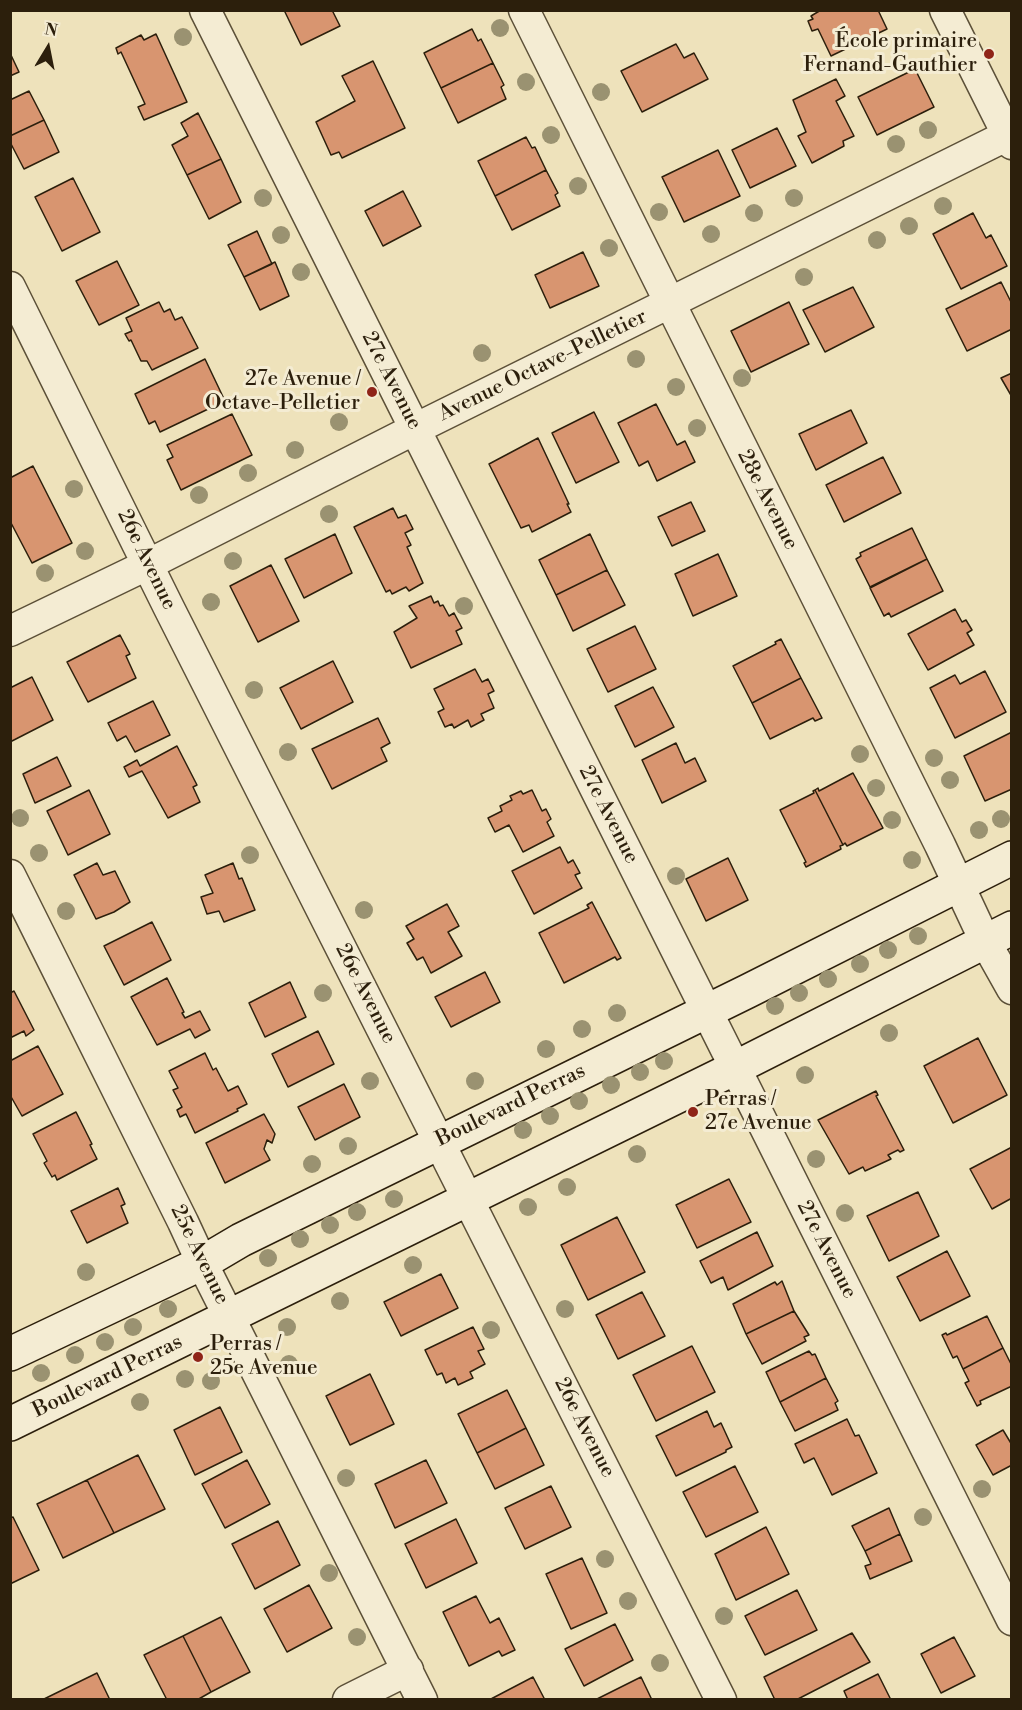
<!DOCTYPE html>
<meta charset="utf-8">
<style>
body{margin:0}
#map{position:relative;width:1022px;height:1710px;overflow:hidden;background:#eee2bb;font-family:"Libre Bodoni",serif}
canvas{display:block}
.frame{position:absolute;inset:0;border:12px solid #2c1f0c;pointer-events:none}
.north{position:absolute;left:18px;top:18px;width:60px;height:60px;-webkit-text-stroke:4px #f4ecd3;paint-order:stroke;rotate:10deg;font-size:16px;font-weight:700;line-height:24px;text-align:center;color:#2c1f0c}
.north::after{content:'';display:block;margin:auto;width:21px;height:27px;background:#2c1f0c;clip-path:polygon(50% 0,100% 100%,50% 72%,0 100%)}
</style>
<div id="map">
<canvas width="1022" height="1710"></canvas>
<div class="frame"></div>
<div class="north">N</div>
</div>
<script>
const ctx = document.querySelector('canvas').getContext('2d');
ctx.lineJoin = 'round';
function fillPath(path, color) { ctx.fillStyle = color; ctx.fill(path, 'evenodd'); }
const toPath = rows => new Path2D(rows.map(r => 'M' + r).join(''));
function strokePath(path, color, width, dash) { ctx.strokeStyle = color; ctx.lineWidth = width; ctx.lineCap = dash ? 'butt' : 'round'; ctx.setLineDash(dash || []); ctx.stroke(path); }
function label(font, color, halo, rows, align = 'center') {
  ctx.font = font + ' "Libre Bodoni",serif'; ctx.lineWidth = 6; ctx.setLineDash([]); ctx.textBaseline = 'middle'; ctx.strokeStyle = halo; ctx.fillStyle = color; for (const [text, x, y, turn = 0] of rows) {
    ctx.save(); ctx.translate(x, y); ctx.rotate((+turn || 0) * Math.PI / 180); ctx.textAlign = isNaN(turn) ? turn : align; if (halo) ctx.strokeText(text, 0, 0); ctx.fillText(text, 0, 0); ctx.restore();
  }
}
const building = toPath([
 [284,10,332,10,340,26,301,45,284,10],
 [821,10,878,10,887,29,831,56,818,29,812,31,808,21,813,19,811,16,821,10],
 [472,29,478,41,481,39,493,63,441,88,424,53,472,29],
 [156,34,187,102,144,120,138,107,145,104,121,52,118,54,116,48,141,35,144,40,156,34],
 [676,44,684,58,694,53,708,79,642,112,621,71,676,44],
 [10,53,19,72,10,76,10,53],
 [373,61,405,128,342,158,339,152,331,155,316,122,355,101,342,76,373,61],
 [493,63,504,85,501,87,506,99,458,123,441,88,493,63],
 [915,69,934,107,877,135,858,97,915,69],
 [836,79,845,96,836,101,854,136,843,141,844,146,812,163,798,136,806,132,793,100,836,79],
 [29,91,44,120,10,136,10,100,29,91],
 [198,113,221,159,187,175,172,145,188,136,181,123,198,113],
 [44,120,59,152,24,169,10,142,10,136,44,120],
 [777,128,796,166,750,188,732,150,777,128],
 [526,137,532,148,535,147,546,170,495,196,478,161,526,137],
 [718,150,740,196,684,222,662,177,718,150],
 [221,159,241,202,209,219,187,175,221,159],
 [546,170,558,193,555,195,560,206,512,230,495,196,546,170],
 [73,178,100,232,62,251,35,197,73,178],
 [403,191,421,226,383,246,365,211,403,191],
 [973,213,986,238,991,235,1007,266,961,289,933,234,973,213],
 [257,231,272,264,244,277,228,245,257,231],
 [583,252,599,286,550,308,535,275,583,252],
 [117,261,139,305,99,325,76,281,117,261],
 [275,262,289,296,260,310,244,277,275,262],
 [1001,282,1012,304,1012,329,967,351,946,309,1001,282],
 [853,287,874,327,825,352,803,310,853,287],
 [159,302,164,312,170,309,175,320,182,317,198,348,152,370,147,361,141,361,131,340,129,341,125,334,132,331,126,318,159,302],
 [789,302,809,344,751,372,731,331,789,302],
 [205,359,225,401,160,432,155,421,149,424,135,394,205,359],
 [1012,373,1012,397,1001,378,1012,373],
 [656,404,677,445,685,441,695,462,657,481,648,461,639,466,618,423,656,404],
 [851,410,867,443,816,470,799,434,851,410],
 [594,412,619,462,576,483,552,433,594,412],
 [232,414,252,455,181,490,167,460,173,457,167,445,232,414],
 [538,438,569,504,567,504,571,512,532,532,529,525,521,528,489,464,538,438],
 [883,457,901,493,844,522,826,485,883,457],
 [33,466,72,543,32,563,10,521,10,478,33,466],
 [691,502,705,531,672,546,658,517,691,502],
 [393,508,398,518,406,515,413,529,405,533,411,545,407,547,423,583,409,591,406,587,392,594,390,590,386,592,354,527,393,508],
 [912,528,927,559,870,587,856,559,861,556,860,553,912,528],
 [335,534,352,573,304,598,285,559,335,534],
 [590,534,607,570,556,595,539,560,590,534],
 [718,554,737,596,693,616,675,574,718,554],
 [927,559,943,591,891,617,889,613,884,616,870,588,927,559],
 [271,565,299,621,258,642,230,586,271,565],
 [607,570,625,605,573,631,556,595,607,570],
 [431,596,434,603,438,601,440,606,443,605,449,616,454,613,462,628,456,631,462,644,411,668,394,632,417,618,409,606,431,596],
 [955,609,962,622,966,620,972,630,967,633,974,645,928,670,908,634,955,609],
 [635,626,656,669,608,692,587,649,635,626],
 [120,635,130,654,126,656,136,678,88,702,67,662,120,635],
 [781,639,801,678,752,703,733,666,776,644,775,642,781,639],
 [333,661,353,702,301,729,280,688,333,661],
 [475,669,482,682,488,679,494,691,488,694,494,708,481,714,484,720,471,727,468,720,454,728,452,724,445,727,438,712,444,709,434,689,475,669],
 [985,671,1006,712,955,738,930,688,955,675,960,684,985,671],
 [32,677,53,720,10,742,10,688,32,677],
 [801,678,822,718,815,721,813,718,770,739,752,703,801,678],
 [653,687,674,727,635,747,615,706,653,687],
 [153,701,170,735,135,752,126,736,117,741,108,723,153,701],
 [378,718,390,743,381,748,387,761,332,789,312,749,378,718],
 [1012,732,1012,789,985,801,964,756,1012,732],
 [676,743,685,763,695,758,706,781,662,803,642,760,676,743],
 [177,746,197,785,193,787,200,802,168,818,142,771,129,777,124,767,137,760,140,766,177,746],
 [57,757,71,786,35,803,23,774,57,757],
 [853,773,883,828,847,846,845,843,843,845,815,790,818,788,819,791,853,773],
 [89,790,110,834,68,855,47,811,89,790],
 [532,790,542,811,546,809,551,819,547,822,554,836,523,852,509,825,495,832,488,818,502,811,500,806,512,800,510,796,521,791,523,794,532,790],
 [815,790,843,845,840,846,841,849,806,867,804,863,806,862,780,810,814,793,813,791,815,790],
 [560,847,568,863,573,860,580,873,575,875,582,888,534,914,512,871,560,847],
 [728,858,748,900,706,921,686,879,728,858],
 [97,863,103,875,115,871,130,902,114,912,96,919,74,875,97,863],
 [233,863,239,879,242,878,255,910,224,922,219,911,207,914,201,897,213,893,205,875,233,863],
 [592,902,621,958,617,960,615,957,564,983,539,933,589,908,587,905,592,902],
 [447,904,459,926,448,932,462,956,431,973,423,957,417,960,407,943,414,939,406,926,447,904],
 [152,922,171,960,124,985,104,946,152,922],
 [485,972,500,1002,451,1027,435,997,485,972],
 [167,978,184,1012,182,1013,185,1018,200,1011,210,1030,195,1038,190,1029,157,1045,131,997,167,978],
 [290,982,306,1017,265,1037,249,1003,290,982],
 [14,991,34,1030,26,1036,24,1031,10,1038,10,993,14,991],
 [318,1031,334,1064,288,1087,272,1054,318,1031],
 [978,1038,1007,1095,953,1123,924,1066,978,1038],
 [38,1046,63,1094,22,1116,10,1095,10,1061,38,1046],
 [205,1053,213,1070,216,1068,228,1091,238,1086,247,1104,237,1109,238,1111,195,1133,186,1114,180,1117,177,1110,182,1107,173,1090,178,1088,169,1071,205,1053],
 [344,1084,360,1117,315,1140,298,1107,344,1084],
 [876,1091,878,1095,876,1096,904,1150,900,1152,898,1150,888,1155,891,1159,865,1171,863,1167,849,1174,818,1120,876,1091],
 [76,1112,92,1144,90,1145,97,1159,57,1180,55,1175,52,1177,44,1163,47,1161,33,1134,76,1112],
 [264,1114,275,1134,272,1143,267,1140,264,1149,270,1160,225,1183,206,1143,264,1114],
 [1012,1147,1012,1198,992,1209,970,1169,1012,1147],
 [729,1179,751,1222,697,1248,676,1205,729,1179],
 [118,1188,125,1204,121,1206,128,1223,87,1243,71,1211,118,1188],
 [918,1192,939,1236,889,1261,867,1216,918,1192],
 [617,1217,645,1272,588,1300,561,1245,617,1217],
 [757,1232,773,1266,728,1290,723,1277,711,1283,700,1261,757,1232],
 [947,1251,970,1296,920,1321,897,1277,947,1251],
 [441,1274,458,1308,401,1336,384,1302,441,1274],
 [782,1281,794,1311,746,1334,733,1304,775,1282,777,1285,782,1281],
 [642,1292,665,1336,618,1359,596,1315,642,1292],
 [794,1311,809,1335,804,1337,806,1341,762,1364,746,1334,794,1311],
 [987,1316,1003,1348,963,1369,957,1356,953,1358,942,1335,946,1333,947,1335,987,1316],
 [473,1327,484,1349,478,1351,485,1364,470,1372,473,1378,458,1385,455,1378,446,1383,442,1373,437,1375,425,1350,473,1327],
 [692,1346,715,1392,656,1421,633,1375,692,1346],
 [1003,1348,1012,1366,1012,1386,980,1401,981,1404,977,1406,965,1383,969,1381,963,1369,1003,1348],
 [809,1351,812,1355,815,1354,826,1378,780,1402,766,1372,809,1351],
 [370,1374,394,1424,350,1445,326,1396,370,1374],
 [826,1378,838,1401,835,1403,838,1410,795,1431,780,1402,826,1378],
 [507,1390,526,1428,477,1453,458,1414,507,1390],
 [220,1407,242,1452,195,1475,174,1430,220,1407],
 [707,1411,714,1427,721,1423,732,1447,726,1450,726,1452,676,1476,656,1436,707,1411],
 [847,1419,855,1436,859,1435,877,1473,832,1495,814,1458,804,1463,795,1444,847,1419],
 [526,1428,544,1465,495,1489,477,1453,526,1428],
 [1003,1430,1012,1445,1012,1465,993,1475,976,1445,1003,1430],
 [138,1455,165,1509,114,1533,87,1480,138,1455],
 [247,1460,270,1504,225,1528,202,1484,247,1460],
 [426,1460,447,1503,395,1528,375,1484,426,1460],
 [735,1466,758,1512,706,1537,683,1492,735,1466],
 [87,1480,114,1533,63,1558,37,1504,87,1480],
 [551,1486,571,1527,525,1549,505,1508,551,1486],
 [889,1508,900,1534,865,1551,852,1526,889,1508],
 [13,1517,39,1570,10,1584,10,1518,13,1517],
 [456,1519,477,1563,426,1588,405,1544,456,1519],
 [278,1521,300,1565,255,1589,232,1544,278,1521],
 [766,1527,789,1574,736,1600,715,1554,766,1527],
 [900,1534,912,1561,870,1579,865,1566,871,1564,865,1551,900,1534],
 [582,1558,607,1613,571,1629,546,1574,582,1558],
 [309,1585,332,1628,287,1652,264,1609,309,1585],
 [797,1590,817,1630,765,1655,745,1616,797,1590],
 [476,1596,490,1623,499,1618,515,1650,502,1656,499,1651,469,1666,443,1612,476,1596],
 [221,1617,250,1672,211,1692,183,1636,221,1617],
 [615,1624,633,1660,584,1686,565,1649,615,1624],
 [852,1633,870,1662,796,1700,775,1700,764,1677,852,1633],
 [183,1636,211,1692,197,1700,167,1700,144,1655,183,1636],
 [954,1637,975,1676,941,1693,921,1654,954,1637],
 [97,1673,110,1700,42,1700,97,1673],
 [878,1674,891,1700,848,1700,844,1691,878,1674],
 [533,1677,545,1700,489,1700,533,1677],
 [641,1677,652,1700,598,1700,597,1699,641,1677]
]);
const minor = toPath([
 [205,10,1012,1620],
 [524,10,940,845,985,941,1012,989],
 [945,10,1012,144],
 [10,287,169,608,721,1700],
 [10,631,149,564,415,429,1012,133],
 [10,875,183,1222,202,1263,422,1700],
 [348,1700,408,1670]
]);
const secondary = toPath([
 [10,1354,202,1263,241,1240,748,991,1012,858],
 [10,1424,735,1068,1012,928]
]);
const trees = [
 [500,28],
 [183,37],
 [526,82],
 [601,92],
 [928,130],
 [551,135],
 [896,144],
 [578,186],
 [263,198],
 [794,198],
 [943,206],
 [659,212],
 [754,213],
 [909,226],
 [711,234],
 [281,235],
 [877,240],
 [609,248],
 [301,272],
 [804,277],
 [482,353],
 [636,359],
 [742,378],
 [676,387],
 [339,422],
 [697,428],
 [295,450],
 [248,473],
 [74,489],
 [199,495],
 [329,514],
 [85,551],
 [233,561],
 [45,573],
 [211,602],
 [464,606],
 [254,690],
 [288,752],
 [860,754],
 [934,758],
 [950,780],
 [876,788],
 [20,818],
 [1001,819],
 [892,820],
 [979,830],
 [39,853],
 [250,855],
 [912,860],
 [676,876],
 [364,910],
 [66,911],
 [918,936],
 [888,950],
 [860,964],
 [828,979],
 [323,993],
 [799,993],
 [775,1006],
 [617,1013],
 [582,1029],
 [889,1033],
 [546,1049],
 [664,1061],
 [640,1072],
 [805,1075],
 [370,1081],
 [475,1081],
 [611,1085],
 [579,1101],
 [550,1116],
 [523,1130],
 [348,1146],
 [637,1154],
 [816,1159],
 [312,1164],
 [567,1187],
 [394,1199],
 [528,1207],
 [357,1212],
 [845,1213],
 [330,1225],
 [300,1239],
 [268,1258],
 [413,1265],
 [86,1272],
 [340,1301],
 [168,1309],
 [565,1309],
 [133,1327],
 [287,1327],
 [491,1330],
 [105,1342],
 [75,1355],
 [289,1364],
 [41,1373],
 [185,1379],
 [211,1381],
 [140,1402],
 [346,1478],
 [982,1489],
 [923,1517],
 [605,1559],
 [329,1573],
 [628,1601],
 [724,1616],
 [357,1637],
 [660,1663]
];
const markers = [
 [989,54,6,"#8f2418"],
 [372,392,6,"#8f2418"],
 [693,1112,6,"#8f2418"],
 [198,1357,6,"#8f2418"]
];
const poiNames = [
 ["École primaire",977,42],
 ["Fernand-Gauthier",977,66],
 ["27e Avenue /",360,380],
 ["Octave-Pelletier",360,404],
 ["Perras /",705,1100,"left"],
 ["27e Avenue",705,1124,"left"],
 ["Perras /",210,1345,"left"],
 ["25e Avenue",210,1369,"left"]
];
const streetNames = [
 ["Avenue Octave-Pelletier",543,366,-26],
 ["27e Avenue",391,381,63],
 ["28e Avenue",767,500,63],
 ["26e Avenue",146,560,64],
 ["27e Avenue",608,815,63],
 ["26e Avenue",365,994,63],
 ["Boulevard Perras",511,1106,-26],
 ["27e Avenue",826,1250,63],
 ["25e Avenue",199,1255,64],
 ["Boulevard Perras",108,1377,-26],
 ["26e Avenue",584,1428,63]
];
fillPath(building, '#d89570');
strokePath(building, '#2c1f0c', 1.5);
strokePath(minor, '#5c5038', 33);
strokePath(secondary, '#2c1f0c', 36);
strokePath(minor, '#f4ecd3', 30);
strokePath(secondary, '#f4ecd3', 33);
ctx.fillStyle = '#9a9271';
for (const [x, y] of trees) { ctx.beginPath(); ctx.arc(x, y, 9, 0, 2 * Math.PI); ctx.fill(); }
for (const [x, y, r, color] of markers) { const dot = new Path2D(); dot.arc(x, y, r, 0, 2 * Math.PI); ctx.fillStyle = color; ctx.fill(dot); strokePath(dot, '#f4ecd3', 2); }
label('21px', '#2c1f0c', '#f4ecd3', poiNames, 'right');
label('21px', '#2c1f0c', '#f4ecd3', streetNames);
</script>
